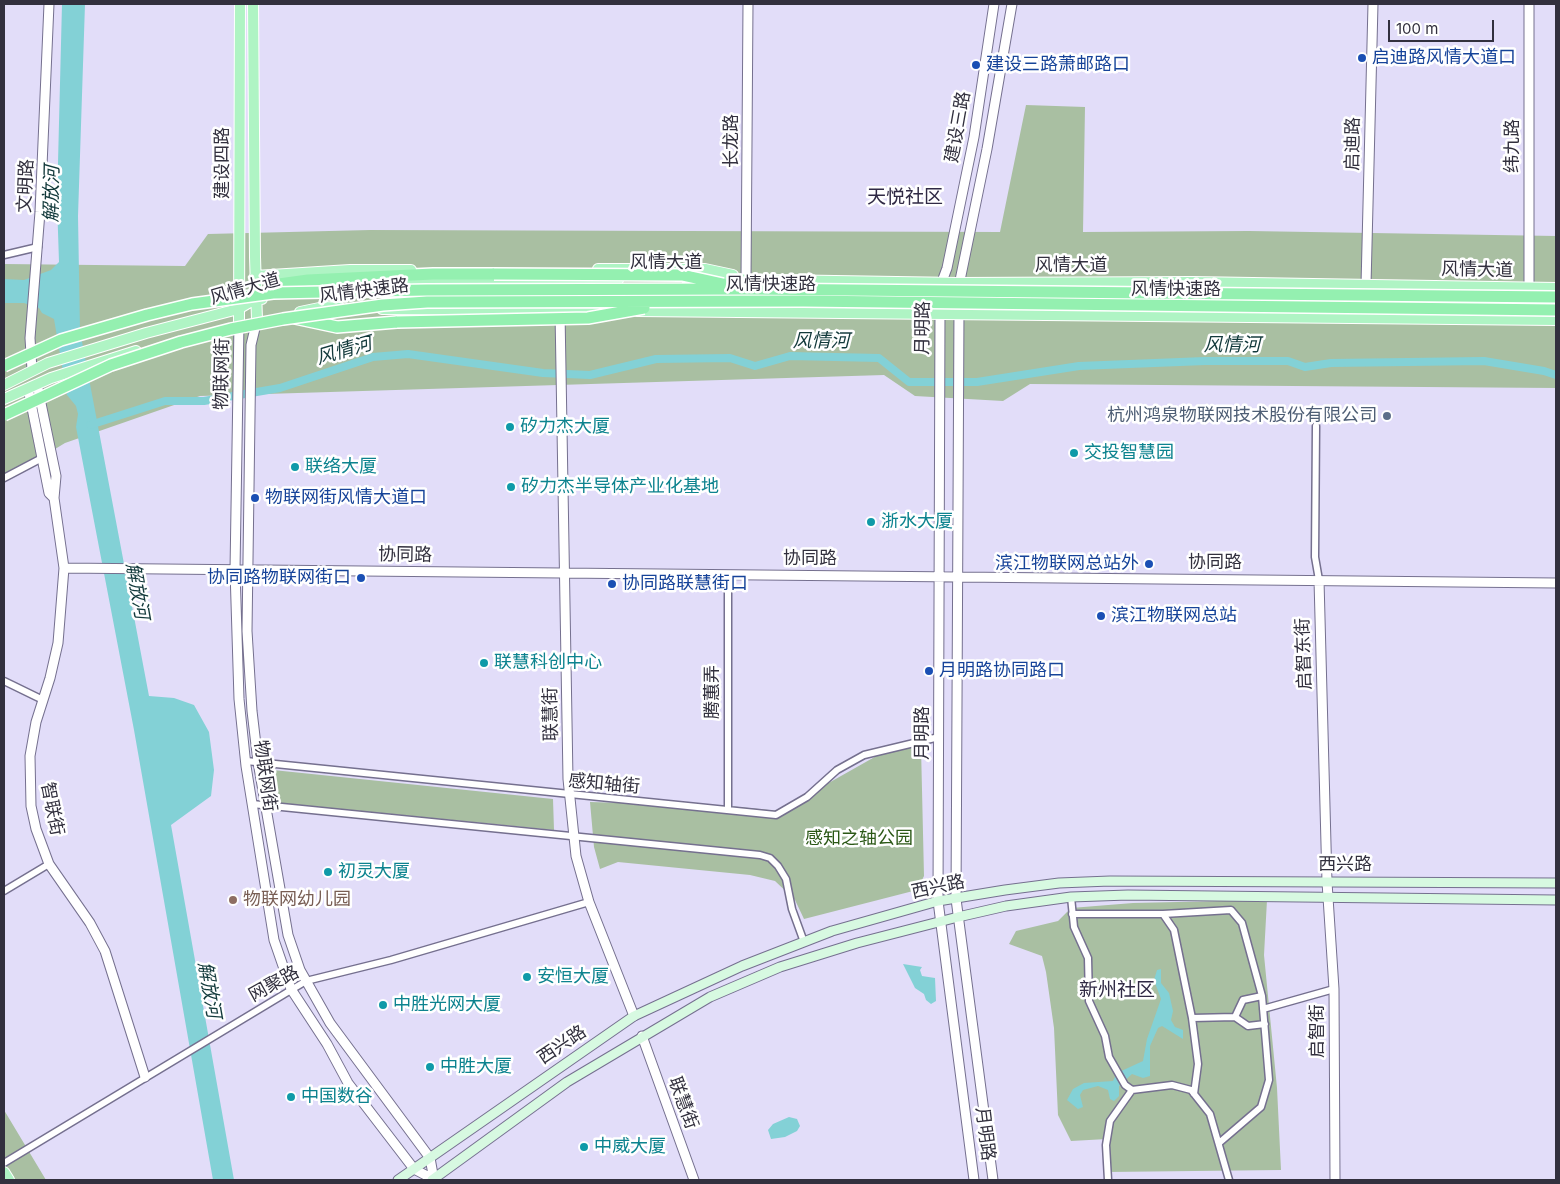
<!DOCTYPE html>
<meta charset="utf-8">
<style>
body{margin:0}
#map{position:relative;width:1560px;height:1184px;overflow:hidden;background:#e2ddf9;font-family:Inter,sans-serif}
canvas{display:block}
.frame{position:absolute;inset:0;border:5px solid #32303e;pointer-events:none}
.scale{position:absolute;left:1388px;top:20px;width:106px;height:22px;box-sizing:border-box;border:2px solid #32303e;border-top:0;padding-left:6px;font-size:15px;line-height:18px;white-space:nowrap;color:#32303e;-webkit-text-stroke:4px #fff;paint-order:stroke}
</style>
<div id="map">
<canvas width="1560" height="1184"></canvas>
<div class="frame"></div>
<div class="scale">100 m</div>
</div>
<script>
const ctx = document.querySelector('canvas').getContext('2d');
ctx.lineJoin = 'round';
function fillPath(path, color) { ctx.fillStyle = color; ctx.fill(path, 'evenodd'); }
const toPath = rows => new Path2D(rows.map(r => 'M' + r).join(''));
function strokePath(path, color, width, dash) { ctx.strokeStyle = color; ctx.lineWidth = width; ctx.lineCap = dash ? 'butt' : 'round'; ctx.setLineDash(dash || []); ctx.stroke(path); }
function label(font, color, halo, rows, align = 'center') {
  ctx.font = font + ' Inter,"Noto Sans SC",sans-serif'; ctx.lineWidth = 5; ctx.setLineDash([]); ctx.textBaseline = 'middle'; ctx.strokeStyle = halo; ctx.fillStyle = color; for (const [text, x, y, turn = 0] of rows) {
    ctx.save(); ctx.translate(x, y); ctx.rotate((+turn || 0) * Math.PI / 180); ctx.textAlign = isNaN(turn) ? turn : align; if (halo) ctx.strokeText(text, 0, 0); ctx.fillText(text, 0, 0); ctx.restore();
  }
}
const green = toPath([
 [1026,105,1085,107,1083,232,1249,231,1556,236,1556,388,1030,384,1003,401,915,396,884,375,200,396,65,443,4,480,4,264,185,266,208,234,370,230,1000,232],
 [921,747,924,876,917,890,804,919,795,900,775,881,750,875,618,862,600,869,594,847,590,802,729,806,779,811,887,750],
 [273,770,553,799,554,830,270,802],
 [1267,900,1264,955,1277,1088,1281,1170,1108,1172,1107,1139,1071,1141,1058,1115,1054,1028,1046,972,1042,956,1009,944,1016,931,1058,921,1071,908,1133,903],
 [4,1110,46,1180,4,1180]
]);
const water = toPath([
 [62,4,85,4,78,216,80,331,149,696,174,698,194,705,209,732,214,770,211,796,171,825,234,1180,213,1180,134,730,76,427,78,414,76,406,67,395,54,319,42,313,39,308,24,303,4,303,4,279,24,280,51,270,59,262,57,202],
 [903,964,922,967,920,970,922,976,935,978,936,1001,931,1004,926,1000,924,994,915,988],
 [1161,969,1161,983,1169,993,1173,1011,1171,1020,1175,1027,1183,1030,1183,1039,1162,1026,1158,1028,1150,1046,1150,1076,1143,1078,1132,1074,1119,1086,1119,1096,1114,1101,1110,1099,1108,1090,1098,1086,1083,1090,1080,1095,1083,1107,1078,1109,1067,1100,1073,1089,1084,1083,1113,1081,1117,1073,1143,1061,1147,1039,1161,999,1154,980,1157,970],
 [789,1117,797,1119,800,1126,797,1131,785,1137,771,1139,768,1130,773,1124]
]);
const canal = toPath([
 [90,425,165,401,204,401,280,388,373,357,408,354,543,373,590,375,656,359,730,358,755,366,790,356,879,358,909,382,977,382,1079,366,1205,361,1288,361,1305,367,1331,363,1484,361,1544,371,1556,375]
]);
const minor = toPath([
 [4,255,38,247],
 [1316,426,1315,557,1319,580],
 [4,478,42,458],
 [728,575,728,810],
 [4,681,43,700],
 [246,761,776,815,807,797,837,770,864,755,939,737],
 [252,804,760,855,770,858,778,866,786,879,792,909,804,942],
 [4,891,49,864],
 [1071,897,1074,927,1088,958,1089,1001,1105,1036,1109,1057,1125,1085,1132,1090],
 [1072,914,1163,914,1174,930,1192,1018,1198,1064,1194,1094],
 [1163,914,1231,910,1242,923,1262,996,1269,1080,1261,1107,1219,1143],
 [1263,1009,1334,989],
 [1235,1017,1243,1000,1262,996],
 [1192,1018,1235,1017,1248,1026,1265,1024],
 [4,1163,306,981,391,960,589,902],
 [1108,1180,1106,1145,1110,1121,1132,1090,1172,1085,1191,1090,1210,1114,1229,1180]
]);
const tertiary = toPath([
 [746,279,748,4],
 [1366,285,1373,4],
 [940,287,947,268,974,137,994,4],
 [1529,288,1529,4],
 [958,290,987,149,1012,4],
 [940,308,938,901,974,1180],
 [959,308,956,899,993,1180],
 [560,312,568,779,576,856,589,902,634,1016],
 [257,320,251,345,247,631,252,711,258,762,288,935,300,970,330,1023,430,1158,434,1180],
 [239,323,235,570,239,699,246,766,274,940,291,989,327,1044,348,1083,414,1169,433,1179],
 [32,370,30,338,40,212,49,4],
 [37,384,56,476,54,498,64,568,58,643,50,678,36,722,30,756,31,806,36,829,49,864,90,923,105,951,145,1077],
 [28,388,49,493,54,498],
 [64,568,1556,583],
 [1319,580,1327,882,1334,989,1335,1180],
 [642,1036,694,1180]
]);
const secondary = toPath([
 [398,1180,634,1016,742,966,832,931,938,901,1005,890,1059,883,1110,881,1556,883],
 [432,1180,567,1082,710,997,780,967,857,943,958,917,1006,906,1071,897,1128,895,1556,900]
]);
const primary = toPath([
 [253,4,255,257,257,320],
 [598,269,705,269,733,275],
 [255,276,350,270,411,270],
 [712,279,958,283,1192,282,1556,288],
 [300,290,310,287,353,284,618,280],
 [382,309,608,311],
 [637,311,1556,320],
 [300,312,324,307,340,308],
 [239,323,240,4],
 [4,385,48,363,146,333,238,309,255,299,262,299],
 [4,399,51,378,136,351],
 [4,1172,9,1180]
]);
const trunk = toPath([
 [262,295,279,284,308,280,433,274,494,274],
 [295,318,337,327,397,322]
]);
const trunkBridge = toPath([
 [494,274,682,275,723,284],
 [397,322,588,318,644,308],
 [4,366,61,340,147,315,192,304,273,293,426,290,747,289,1556,297],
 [4,415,111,365,181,342,231,329,283,319,383,305,427,302,803,301,1556,310]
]);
const markers = [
 [1362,58,5,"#1a4fb4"],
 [976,65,5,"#1a4fb4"],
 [1387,416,5,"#5c6f8a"],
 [510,427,5,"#0f9aa8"],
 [1074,453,5,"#0f9aa8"],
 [295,467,5,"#0f9aa8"],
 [511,487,5,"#0f9aa8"],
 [255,498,5,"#1a4fb4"],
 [871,522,5,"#0f9aa8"],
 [1149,564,5,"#1a4fb4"],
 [361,578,5,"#1a4fb4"],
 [612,584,5,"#1a4fb4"],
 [1101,616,5,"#1a4fb4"],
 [484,663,5,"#0f9aa8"],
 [929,671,5,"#1a4fb4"],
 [328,872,5,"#0f9aa8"],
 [233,900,5,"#8d6e63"],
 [527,977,5,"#0f9aa8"],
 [383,1005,5,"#0f9aa8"],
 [430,1067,5,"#0f9aa8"],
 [291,1097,5,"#0f9aa8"],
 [584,1147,5,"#0f9aa8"]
];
const transitNames = [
 ["启迪路风情大道口",1372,58],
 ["建设三路萧邮路口",986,65],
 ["物联网街风情大道口",265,498],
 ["滨江物联网总站外",1139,564,"right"],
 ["协同路物联网街口",351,578,"right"],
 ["协同路联慧街口",622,584],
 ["滨江物联网总站",1111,616],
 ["月明路协同路口",939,671]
];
const streetNames = [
 ["建设三路",958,127,-80],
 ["长龙路",732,141,-90],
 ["启迪路",1353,144,-89],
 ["纬九路",1513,146,-90],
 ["建设四路",223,163,-90],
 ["文明路",26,186,-87],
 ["风情大道",666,263],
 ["风情大道",1071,266],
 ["风情大道",1477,270,1],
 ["风情快速路",771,285],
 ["风情大道",245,289,-16],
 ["风情快速路",1176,290],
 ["风情快速路",364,291,-7],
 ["月明路",923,328,-89],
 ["物联网街",222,374,-89],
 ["协同路",405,555,1],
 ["协同路",810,559],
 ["协同路",1215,563],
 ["启智东街",1304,654,-92],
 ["腾蕙弄",713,692,-90],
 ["联慧街",551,714,-91],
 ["月明路",923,733,-90],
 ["物联网街",265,776,82],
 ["感知轴街",604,784,5],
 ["智联街",52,809,79],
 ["西兴路",1345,865],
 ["西兴路",938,887,-12],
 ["网聚路",274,984,-29],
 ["启智街",1318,1031,-90],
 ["西兴路",562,1045,-34],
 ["联慧街",683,1103,70],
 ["月明路",985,1134,83]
];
const serviceNames = [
 ["杭州鸿泉物联网技术股份有限公司",1377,416]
];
const cultureNames = [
 ["矽力杰大厦",520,427],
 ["交投智慧园",1084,453],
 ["联络大厦",305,467],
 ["矽力杰半导体产业化基地",521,487],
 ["浙水大厦",881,522],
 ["联慧科创中心",494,663],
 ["初灵大厦",338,872],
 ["安恒大厦",537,977],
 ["中胜光网大厦",393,1005],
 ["中胜大厦",440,1067],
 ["中国数谷",301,1097],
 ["中威大厦",594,1147]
];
const parkNames = [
 ["感知之轴公园",859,839]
];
const educationNames = [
 ["物联网幼儿园",243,900]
];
const waterNames = [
 ["解放河",52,194,-89],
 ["风情河",821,341],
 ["风情河",1232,345],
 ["风情河",344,351,-16],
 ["解放河",137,591,80],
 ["解放河",209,990,80]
];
const neighbourhoodNames = [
 ["天悦社区",905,197],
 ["新州社区",1117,990]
];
fillPath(green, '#a9bfa2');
fillPath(water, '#83d1d6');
strokePath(canal, '#83d1d6', 8);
strokePath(minor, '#75708f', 9);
strokePath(tertiary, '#75708f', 11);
strokePath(secondary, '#75708f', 11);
strokePath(primary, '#fff', 12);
strokePath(trunk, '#fff', 14);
strokePath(minor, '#fff', 6);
strokePath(tertiary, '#fff', 9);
strokePath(secondary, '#d7f9e1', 9);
strokePath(primary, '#aff4c4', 10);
strokePath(trunk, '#94f0b0', 11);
strokePath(trunkBridge, '#fff', 14, []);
strokePath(trunkBridge, '#94f0b0', 11);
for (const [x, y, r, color] of markers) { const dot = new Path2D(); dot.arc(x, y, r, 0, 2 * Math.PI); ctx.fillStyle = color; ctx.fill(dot); strokePath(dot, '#fff', 2); }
label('18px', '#164399', '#fff', transitNames, 'left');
label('18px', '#32303e', '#fff', streetNames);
label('18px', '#4e5e75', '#fff', serviceNames, 'right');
label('18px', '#0d838f', '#fff', cultureNames, 'left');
label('18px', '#2b5816', '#fff', parkNames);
label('18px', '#785e54', '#fff', educationNames, 'left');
label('italic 19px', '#12393b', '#fff', waterNames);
label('19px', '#302a45', '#fff', neighbourhoodNames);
</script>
